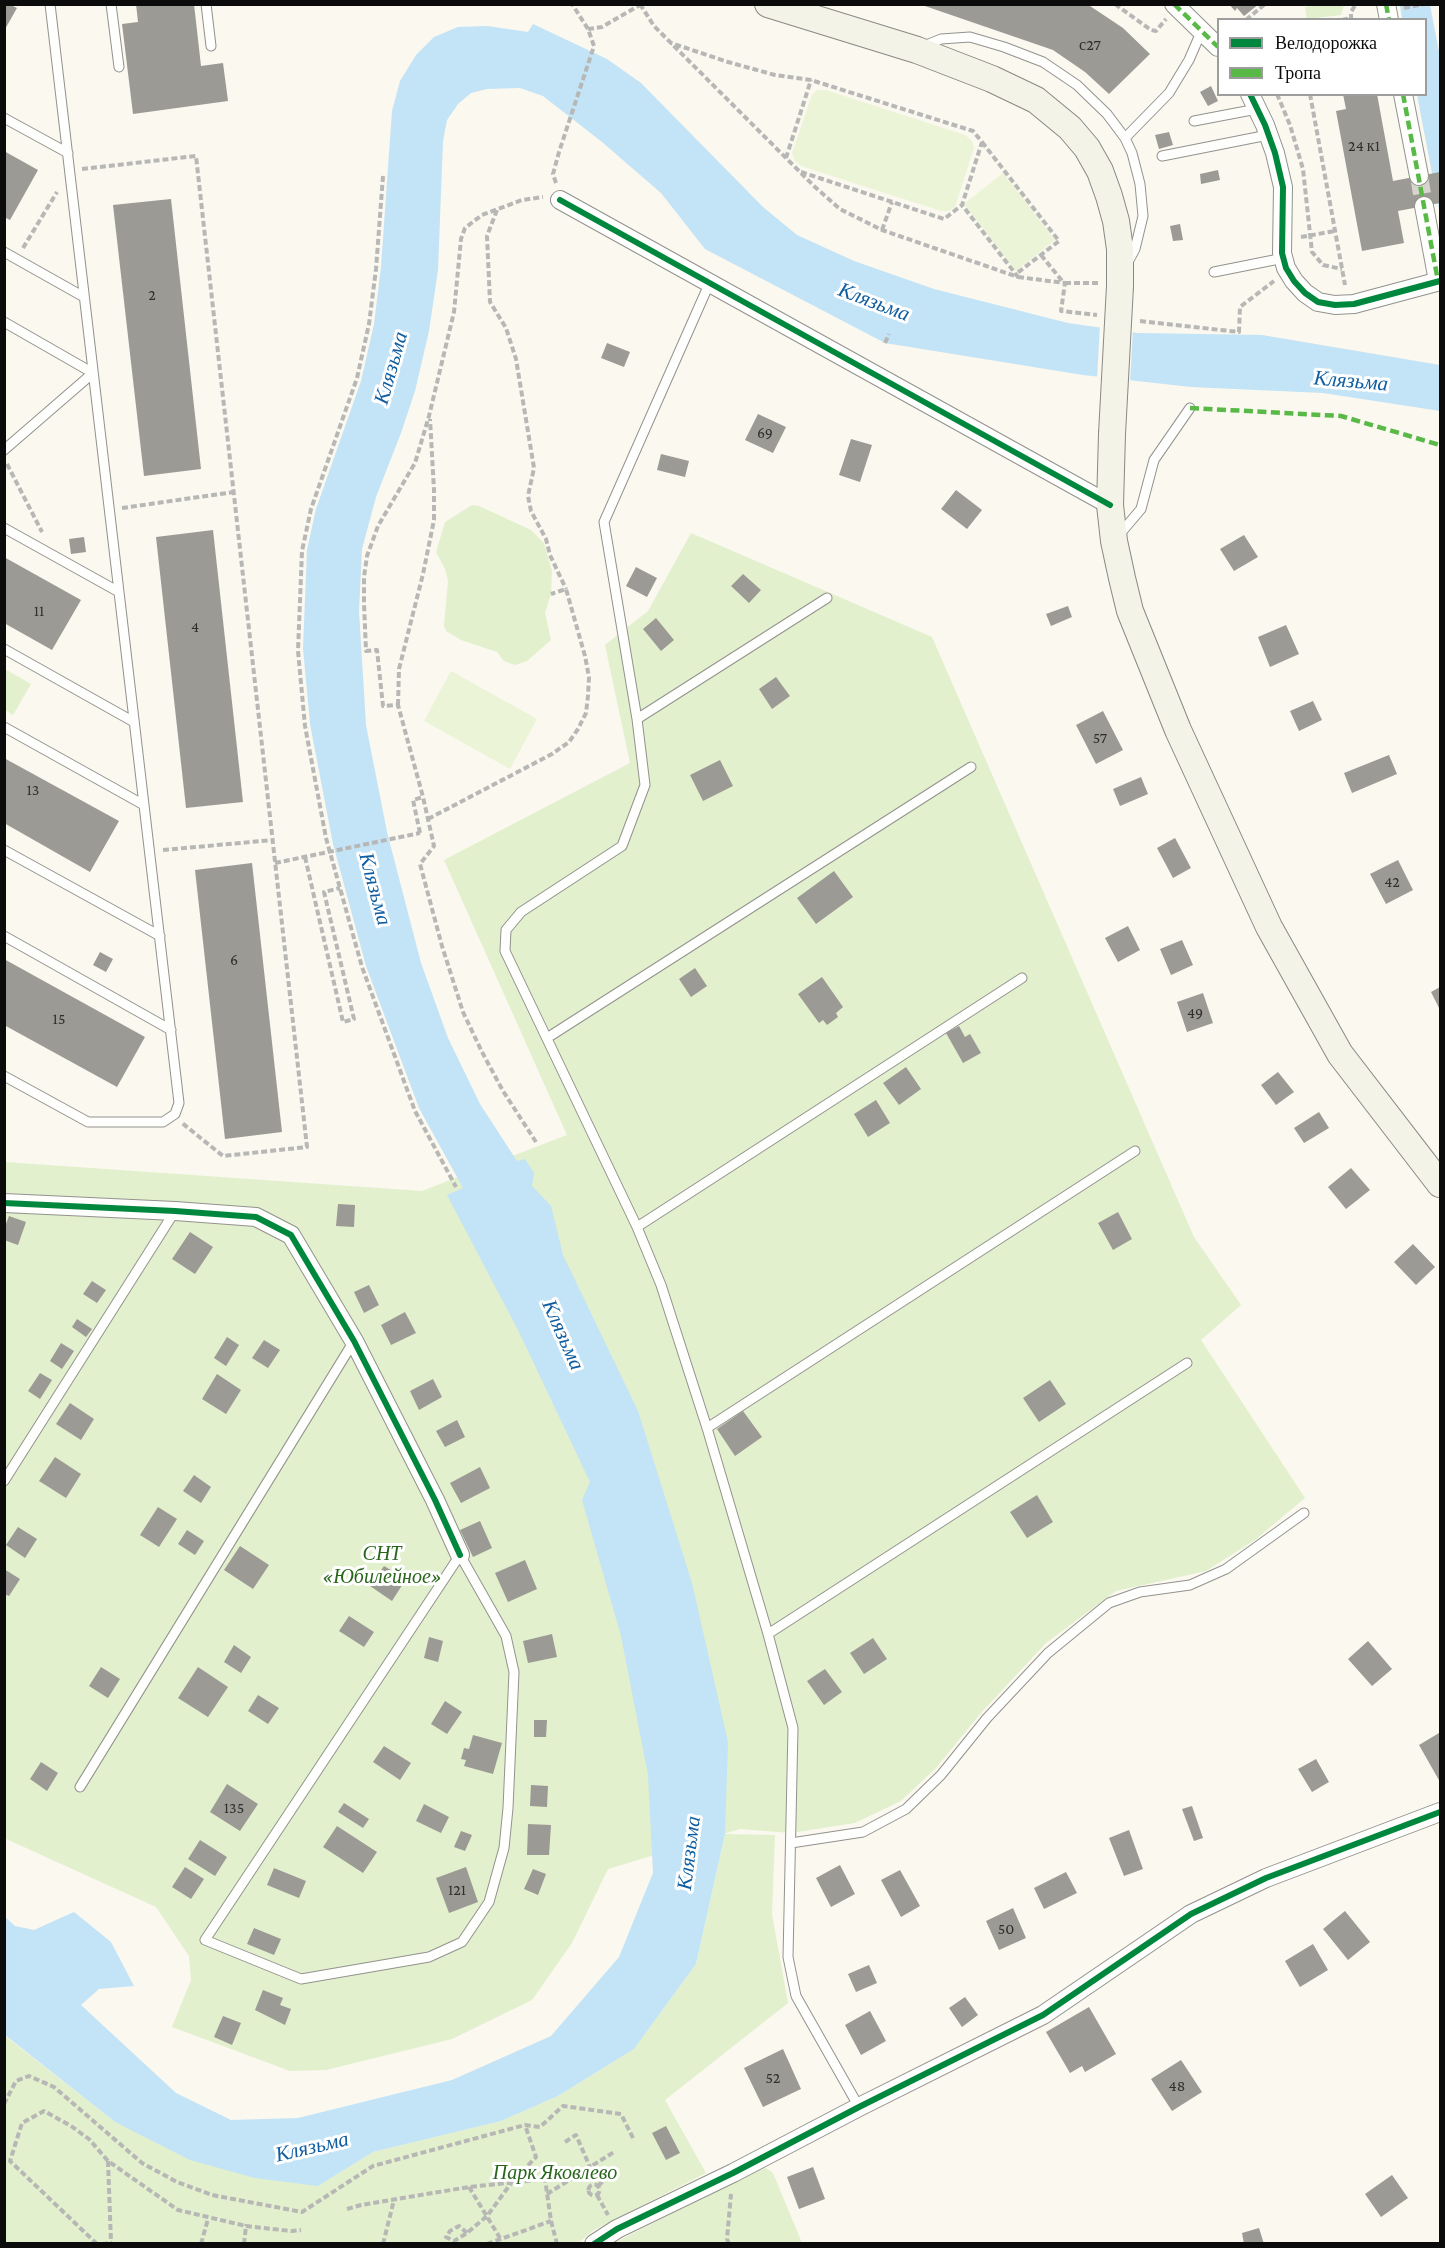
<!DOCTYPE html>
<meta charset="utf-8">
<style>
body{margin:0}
#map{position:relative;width:1445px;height:2248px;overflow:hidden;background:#faf8ef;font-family:"Crimson Pro",serif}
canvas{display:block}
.frame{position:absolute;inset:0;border:6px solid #0b0b0b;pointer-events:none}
.legend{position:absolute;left:1217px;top:18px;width:210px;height:78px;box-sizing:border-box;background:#fff;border:2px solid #9d9d9d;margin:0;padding:8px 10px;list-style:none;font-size:18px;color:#0b0b0b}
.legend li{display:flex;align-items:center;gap:12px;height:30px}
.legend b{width:30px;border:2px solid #9d9d9d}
</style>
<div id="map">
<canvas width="1445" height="2248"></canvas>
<div class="frame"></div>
<ul class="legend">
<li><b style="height:8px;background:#00873e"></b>Велодорожка</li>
<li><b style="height:8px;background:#58b947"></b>Тропа</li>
</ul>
</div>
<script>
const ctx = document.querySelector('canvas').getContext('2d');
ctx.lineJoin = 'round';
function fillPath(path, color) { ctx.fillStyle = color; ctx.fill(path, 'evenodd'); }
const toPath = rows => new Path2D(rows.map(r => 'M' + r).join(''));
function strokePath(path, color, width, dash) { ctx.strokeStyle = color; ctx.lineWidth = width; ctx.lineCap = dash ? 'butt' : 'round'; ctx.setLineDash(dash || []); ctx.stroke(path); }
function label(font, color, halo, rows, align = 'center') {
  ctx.font = font + ' "Crimson Pro",serif'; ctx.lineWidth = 6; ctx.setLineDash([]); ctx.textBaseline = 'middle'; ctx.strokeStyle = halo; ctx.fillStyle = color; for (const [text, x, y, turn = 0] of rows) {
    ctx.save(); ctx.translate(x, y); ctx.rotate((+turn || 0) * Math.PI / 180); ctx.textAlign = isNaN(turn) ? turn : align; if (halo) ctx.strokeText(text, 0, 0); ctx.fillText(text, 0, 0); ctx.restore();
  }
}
const green = toPath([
 [1318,5,1318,4,1344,5,1341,15,1307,19,1305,7],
 [472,505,479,506,531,530,544,543,552,571,551,594,545,613,551,640,527,661,515,665,504,661,497,652,461,640,446,631,444,625,448,581,445,569,436,552,445,522],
 [691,533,932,637,1194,1237,1241,1305,1201,1340,1305,1498,1255,1540,1206,1571,1116,1591,1046,1643,980,1714,936,1768,901,1801,855,1823,791,1833,740,1829,608,1869,572,1943,532,2000,452,2039,326,2070,290,2071,172,2027,191,1980,189,1956,156,1907,4,1838,5,1162,422,1191,567,1135,444,860,630,763,605,645,648,611],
 [5,669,31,684,13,715,5,710],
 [725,1834,775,1835,772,1914,788,2003,665,2100,706,2173,594,2230,578,2243,5,2243,4,2035,115,2122,318,2186,373,2152,501,2121,558,2096,634,2049,696,1964],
 [764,2167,773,2173,802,2243,612,2244]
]);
const pitch = toPath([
 [817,90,826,90,965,135,972,141,974,148,955,207,949,211,941,211,801,166,795,161,792,153,812,95],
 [1003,173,1055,240,1016,271,964,204],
 [451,671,537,719,510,769,424,721]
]);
const water = toPath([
 [1400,5,1430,5,1440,57,1440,215,1417,95,1426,94,1426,20,1402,19],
 [533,24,607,59,641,83,763,207,797,235,854,261,934,289,1068,323,1138,333,1262,335,1440,365,1440,411,1323,393,1191,387,1083,375,885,343,705,249,661,193,602,142,543,96,520,88,487,89,471,93,458,104,447,120,443,141,438,270,429,331,415,391,401,433,376,497,362,549,359,611,366,725,387,832,421,963,448,1038,480,1104,517,1161,525,1159,534,1173,532,1186,551,1206,563,1255,638,1411,692,1583,728,1742,725,1834,696,1964,634,2049,558,2096,501,2121,373,2152,318,2186,255,2178,190,2160,115,2122,5,2035,4,1916,15,1926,34,1930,74,1912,111,1942,134,1986,99,1989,81,2005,176,2093,231,2120,298,2118,452,2080,551,2036,619,1957,653,1873,648,1775,621,1636,582,1500,590,1482,519,1332,447,1195,463,1188,419,1108,366,966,333,844,310,724,303,648,307,550,316,509,361,381,374,324,381,267,392,111,400,81,416,55,434,37,458,27,487,26,528,32]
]);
const pier = toPath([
 [1100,324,1133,329,1130,383,1097,380]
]);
const building = toPath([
 [136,4,194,4,201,66,223,63,228,101,133,114,122,24,138,22],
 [1087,4,1123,28,1150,54,1109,94,1085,72,1053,50,922,5],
 [1229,4,1259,4,1244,16,1237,8,1235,11],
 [4,5,11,5,17,8,4,31],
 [1211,86,1218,101,1208,106,1200,92],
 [1343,94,1377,94,1393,181,1440,172,1440,203,1398,211,1404,243,1362,251,1336,111,1346,109],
 [1169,132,1173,145,1159,149,1155,135],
 [4,151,38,170,10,220,4,217],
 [1218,170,1220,180,1201,184,1200,174],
 [171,199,201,469,144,476,113,205],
 [1180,224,1183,240,1173,241,1170,226],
 [607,343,630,352,624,367,601,358],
 [758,414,786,427,773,453,745,440],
 [851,439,872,445,860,482,839,475],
 [661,454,689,461,685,477,657,470],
 [956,490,982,510,967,529,941,509],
 [213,530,243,802,186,808,156,537],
 [1244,535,1258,557,1234,571,1220,549],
 [84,537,86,552,71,554,69,539],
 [4,557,81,600,52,650,4,623],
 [636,567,657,578,647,597,626,586],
 [743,574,761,590,749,603,731,586],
 [1068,606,1072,617,1051,626,1046,614],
 [656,618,674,640,661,651,643,629],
 [1286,625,1299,654,1270,667,1258,637],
 [776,677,790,696,772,709,759,689],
 [1313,701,1322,720,1299,731,1290,711],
 [1103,711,1123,750,1096,764,1076,725],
 [1389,755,1397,774,1352,793,1344,773],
 [4,758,119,821,90,872,4,823],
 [720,760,733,786,703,801,690,775],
 [1141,777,1148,794,1120,806,1113,789],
 [1175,838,1191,868,1173,878,1157,848],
 [1398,860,1413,890,1386,904,1370,874],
 [252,863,282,1132,225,1139,195,870],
 [834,871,853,897,816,924,797,898],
 [1128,926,1140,950,1118,962,1105,938],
 [1182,940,1193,965,1171,975,1160,949],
 [100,952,113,959,106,972,93,965],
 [4,959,145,1037,117,1087,4,1025],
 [695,968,707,986,691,997,679,979],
 [822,977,843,1007,836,1013,838,1017,827,1025,823,1020,819,1023,798,994],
 [1440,987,1440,1010,1431,992],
 [1203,993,1213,1023,1187,1032,1177,1002],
 [959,1026,965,1037,970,1034,981,1053,963,1063,946,1033],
 [906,1067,921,1089,899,1105,883,1083],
 [1278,1072,1294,1092,1276,1105,1261,1085],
 [876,1100,890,1123,868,1137,854,1114],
 [1319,1112,1329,1128,1304,1143,1294,1128],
 [1351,1168,1370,1190,1346,1209,1328,1187],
 [338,1204,355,1205,354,1227,336,1226],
 [1118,1212,1132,1239,1113,1250,1098,1223],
 [9,1216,26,1222,18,1245,4,1240,4,1229],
 [190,1232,213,1247,195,1274,172,1259],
 [1413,1244,1435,1267,1416,1285,1394,1262],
 [92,1281,106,1290,97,1303,83,1294],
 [369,1285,379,1305,364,1313,354,1292],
 [405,1312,416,1333,391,1345,381,1325],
 [77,1319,92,1329,86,1337,72,1327],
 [227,1337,239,1345,226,1366,214,1358],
 [264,1340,280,1350,268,1368,252,1358],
 [61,1343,74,1351,62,1369,50,1361],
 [40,1373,52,1380,40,1399,28,1391],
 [217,1374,241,1390,226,1414,202,1399],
 [433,1379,442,1397,419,1410,410,1391],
 [1050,1380,1066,1404,1039,1422,1023,1398],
 [70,1403,94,1419,81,1440,56,1424],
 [743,1411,762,1437,735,1456,717,1429],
 [457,1420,465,1437,445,1447,436,1431],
 [55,1457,81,1474,66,1498,39,1481],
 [480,1467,490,1488,461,1503,450,1483],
 [194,1475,211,1487,201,1503,183,1491],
 [1037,1495,1053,1522,1027,1538,1010,1512],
 [158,1507,177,1519,159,1547,140,1535],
 [480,1521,492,1548,473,1557,460,1530],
 [18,1527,37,1539,25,1558,6,1545],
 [187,1530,204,1541,195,1555,178,1544],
 [240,1546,269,1565,253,1589,224,1570],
 [525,1560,537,1589,508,1602,495,1573],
 [384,1566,406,1579,392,1601,370,1586],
 [4,1569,20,1579,9,1596,4,1594],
 [349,1616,374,1632,364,1647,339,1631],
 [552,1634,557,1657,528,1663,523,1641],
 [429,1637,443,1641,438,1662,424,1658],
 [873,1638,887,1659,864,1674,850,1653],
 [1368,1641,1392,1669,1372,1686,1348,1659],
 [234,1645,251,1657,241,1673,224,1662],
 [101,1667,120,1679,108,1698,89,1686],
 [198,1667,228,1687,208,1717,178,1698],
 [825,1669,842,1692,824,1705,807,1681],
 [258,1695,279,1708,268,1724,248,1711],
 [445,1701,462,1712,447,1734,431,1724],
 [534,1720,547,1720,546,1737,534,1737],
 [1439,1733,1440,1735,1440,1782,1419,1745],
 [473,1735,502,1743,493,1774,464,1766,466,1760,461,1759,464,1748,469,1749],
 [384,1746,411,1763,400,1780,373,1762],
 [1316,1759,1329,1782,1312,1792,1298,1769],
 [41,1762,58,1773,47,1791,30,1779],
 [227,1784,258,1804,240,1831,210,1812],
 [531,1785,548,1786,547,1807,530,1806],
 [344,1803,369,1819,363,1828,338,1812],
 [424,1804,449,1817,441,1833,416,1821],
 [1192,1806,1203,1838,1194,1841,1182,1809],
 [528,1824,551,1825,549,1855,527,1855],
 [337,1826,377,1852,363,1873,323,1847],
 [1129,1830,1143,1869,1124,1876,1109,1838],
 [461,1831,472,1835,465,1851,454,1847],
 [200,1840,227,1857,215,1876,188,1859],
 [840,1865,855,1894,831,1907,816,1878],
 [185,1867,204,1879,191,1899,172,1887],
 [466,1867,478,1902,449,1913,436,1878],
 [274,1868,306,1881,299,1898,267,1885],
 [533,1869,546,1874,538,1895,524,1889],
 [900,1870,920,1906,901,1917,881,1880],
 [1066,1872,1077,1893,1044,1909,1034,1888],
 [1013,1908,1026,1938,999,1950,986,1921],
 [1345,1911,1370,1942,1348,1960,1323,1929],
 [254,1928,281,1939,274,1955,247,1944],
 [1313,1944,1328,1970,1300,1987,1285,1961],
 [869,1965,877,1983,856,1992,848,1974],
 [263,1990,283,1998,280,2005,291,2009,285,2025,255,2010],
 [965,1997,978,2015,962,2027,949,2008],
 [1089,2007,1116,2054,1085,2072,1082,2066,1070,2073,1046,2032],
 [870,2011,886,2041,861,2055,845,2025],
 [223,2016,241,2023,232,2045,214,2037],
 [783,2049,801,2089,763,2107,744,2068],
 [1181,2060,1202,2092,1172,2111,1151,2079],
 [666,2126,680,2153,666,2160,652,2133],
 [813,2167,825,2199,799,2209,787,2177],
 [1392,2175,1408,2198,1381,2217,1365,2194],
 [1259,2228,1264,2244,1244,2244,1242,2233]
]);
const minorTunnel = toPath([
 [1419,176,1424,206]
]);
const path = toPath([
 [640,4,654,26,815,187,840,209,882,230,1018,277,962,205,982,142,973,131,811,80,775,75,728,62,671,43],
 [1115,4,1151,30,1156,31,1166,19],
 [1404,8,1424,4],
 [1246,20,1265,4],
 [1342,20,1351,18],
 [1351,20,1351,12,1356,4],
 [588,29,602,27,640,5],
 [1277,94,1290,125,1303,169,1312,252,1323,265,1342,269],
 [1310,94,1345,285],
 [982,142,1059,241,1016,274],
 [786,158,811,80],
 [82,169,196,156,307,1147,223,1156,182,1123],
 [801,172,944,219,962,205],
 [383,176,376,269,369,324,357,378,311,509,302,551,298,651,305,726,326,838,362,967,415,1111,456,1187],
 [556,183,553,174,559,152,594,46,588,29,572,4],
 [497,210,487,236,490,302,506,328,516,359,534,468,528,496,531,511,546,539,550,555,566,589],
 [882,230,892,202],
 [1301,237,1335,231],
 [23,248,57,192],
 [1041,255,1063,282],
 [1018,277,1065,283,1061,311,1097,315],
 [1065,283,1098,283],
 [1140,321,1239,332,1240,307,1274,281],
 [885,343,889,334],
 [7,464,42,532],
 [122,508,234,492],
 [398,705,399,669,423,574,434,520,434,490,430,419],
 [428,819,552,754,569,742,578,729,586,713,588,696,589,677,585,656,566,589,551,594],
 [420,833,413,800,423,797],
 [163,850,273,840],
 [305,857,343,1022,354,1019,324,892,340,888],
 [536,1142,503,1091,482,1052,463,1012,442,946,420,864,434,846,423,797,398,705,383,706,377,650,366,651,364,603,364,577,367,556,378,526,415,463,429,416,454,312,461,239,465,228,482,215,522,200,543,197],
 [4,2104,16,2081,29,2076,54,2087,142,2163,177,2182,212,2195,302,2212,373,2166,525,2125,540,2127,563,2106,621,2114,634,2140],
 [565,2142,576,2135,590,2167],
 [108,2161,111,2242],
 '588.5 2190a5.5 5.5 0 1 1 11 0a5.5 5.5 0 1 1-11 0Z',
 [598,2186,611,2173],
 [469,2187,500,2238],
 [547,2194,614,2152],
 [597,2195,608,2215],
 [347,2209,361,2205,469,2187,545,2179,551,2221,557,2244],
 [467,2233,459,2226,450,2231,446,2237,454,2241,467,2233,487,2216,512,2182,536,2157,525,2125],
 [97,2244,10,2161,22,2123,44,2111,71,2126,89,2139,108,2161,178,2210,246,2226],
 [102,2244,112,2243],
 [201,2244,208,2219],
 [244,2244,246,2226,291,2231,301,2230],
 [383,2244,394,2200],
 [487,2244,551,2221],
 [729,2244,727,2239,731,2194]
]);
const service = toPath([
 [50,4,119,592],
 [111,4,119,67],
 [206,4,211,46],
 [924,46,941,39,970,37,1004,47,1043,62,1077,85,1107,114,1125,138,1132,153,1140,184,1143,216,1135,249,1128,262],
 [4,118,68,153],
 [1194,121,1257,109],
 [1125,138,1169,93,1189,60,1202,30],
 [1162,156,1268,135],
 [4,252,84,297],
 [1214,272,1284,258],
 [710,282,604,522,637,719,645,785,622,846,521,912,506,930,505,951,637,1227,661,1285,707,1428,768,1634,793,1728,788,1957,796,1996,859,2107],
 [4,322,93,373,4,450],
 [4,528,119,592,179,1103,175,1114,163,1122,88,1122,4,1076],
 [1119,535,1141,509,1154,460,1190,408],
 [4,649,134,722],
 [637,719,827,598],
 [4,727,144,805],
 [4,850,160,936],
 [4,936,171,1030],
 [547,1038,971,767],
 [637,1227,1022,978],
 [707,1428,1135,1151],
 [4,1481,175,1211],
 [460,1555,506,1636,514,1672,508,1808,504,1848,489,1902,462,1942,429,1957,301,1979,205,1940,460,1555],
 [768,1634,1187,1363],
 [80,1787,354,1341],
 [791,1843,863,1832,906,1809,941,1775,987,1718,1048,1653,1109,1603,1140,1592,1190,1585,1226,1569,1304,1513]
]);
const minor = toPath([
 [1174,4,1218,47],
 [1386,4,1389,20],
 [1250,94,1265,125,1275,153,1283,187,1282,253,1286,268,1294,281,1305,293,1318,302,1335,305,1354,304,1440,281],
 [1403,94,1419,176],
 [560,200,1110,505],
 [1424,206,1438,281],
 [4,1203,175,1211,256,1217,291,1235,354,1341,435,1500,460,1555],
 [594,2244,617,2229,733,2173,859,2107,1043,2015,1191,1914,1266,1878,1440,1812]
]);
const secondary = toPath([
 [768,4,917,50,992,79,1036,100,1070,128,1087,148,1100,171,1109,196,1116,221,1120,249,1120,286],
 [1112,434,1110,505,1114,541,1122,578,1130,611,1178,730,1269,927,1340,1054,1440,1184]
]);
const pathBridge = toPath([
 [275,863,420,833]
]);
const secondaryBridge = toPath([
 [1112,434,1120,286]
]);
const quiet = toPath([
 [1174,4,1218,47],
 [1386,4,1389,20],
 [1403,94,1438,281],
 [1190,408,1341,416,1440,445]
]);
const cycleway = toPath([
 [1250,94,1265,125,1275,153,1283,187,1282,253,1286,268,1294,281,1305,293,1318,302,1335,305,1354,304,1440,281],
 [560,200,1110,505],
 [4,1203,175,1211,256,1217,291,1235,354,1341,435,1500,460,1555],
 [594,2244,617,2229,733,2173,859,2107,1043,2015,1191,1914,1266,1878,1440,1812]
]);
const numberNames = [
 ["с27",1090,45],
 ["24 к1",1364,146],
 ["2",152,295],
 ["69",765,433],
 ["11",39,611],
 ["4",195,627],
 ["57",1100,738],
 ["13",33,790],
 ["42",1392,882],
 ["6",234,960],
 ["49",1195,1013],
 ["15",59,1019],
 ["135",234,1808],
 ["121",457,1890],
 ["50",1006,1929],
 ["52",773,2078],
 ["48",1177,2086]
];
const parkNames = [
 ["СНТ",382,1554],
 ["«Юбилейное»",382,1577],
 ["Парк Яковлево",555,2173]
];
const waterNames = [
 ["Клязьма",874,302,21],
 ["Клязьма",391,368,-74],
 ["Клязьма",1351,381,5],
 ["Клязьма",375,889,75],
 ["Клязьма",563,1335,66],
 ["Клязьма",689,1853,-83],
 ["Клязьма",312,2147,-13]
];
fillPath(green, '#e2f0cd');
fillPath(pitch, '#ecf4d7');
fillPath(water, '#c3e3f6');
fillPath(pier, '#faf8ef');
fillPath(building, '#9c9a95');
strokePath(minorTunnel, '#d6d4cd', 18, [18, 9]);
strokePath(service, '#93928e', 11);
strokePath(minor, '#93928e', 20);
strokePath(secondary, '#898884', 28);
strokePath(path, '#b7b7b5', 4, [6, 3]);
strokePath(service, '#fefefd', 9);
strokePath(minor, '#fefefd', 18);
strokePath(secondary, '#f4f3e8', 26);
strokePath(secondaryBridge, '#898884', 28, []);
strokePath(pathBridge, '#b7b7b5', 4, [6, 3]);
strokePath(secondaryBridge, '#f4f3e8', 26);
strokePath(quiet, '#58b947', 4.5, [9, 4.5]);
strokePath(cycleway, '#00873e', 6);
label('16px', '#2f2f2e', null, numberNames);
label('italic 20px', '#27651a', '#fff', parkNames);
label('italic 21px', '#105ea1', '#fff', waterNames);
</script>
